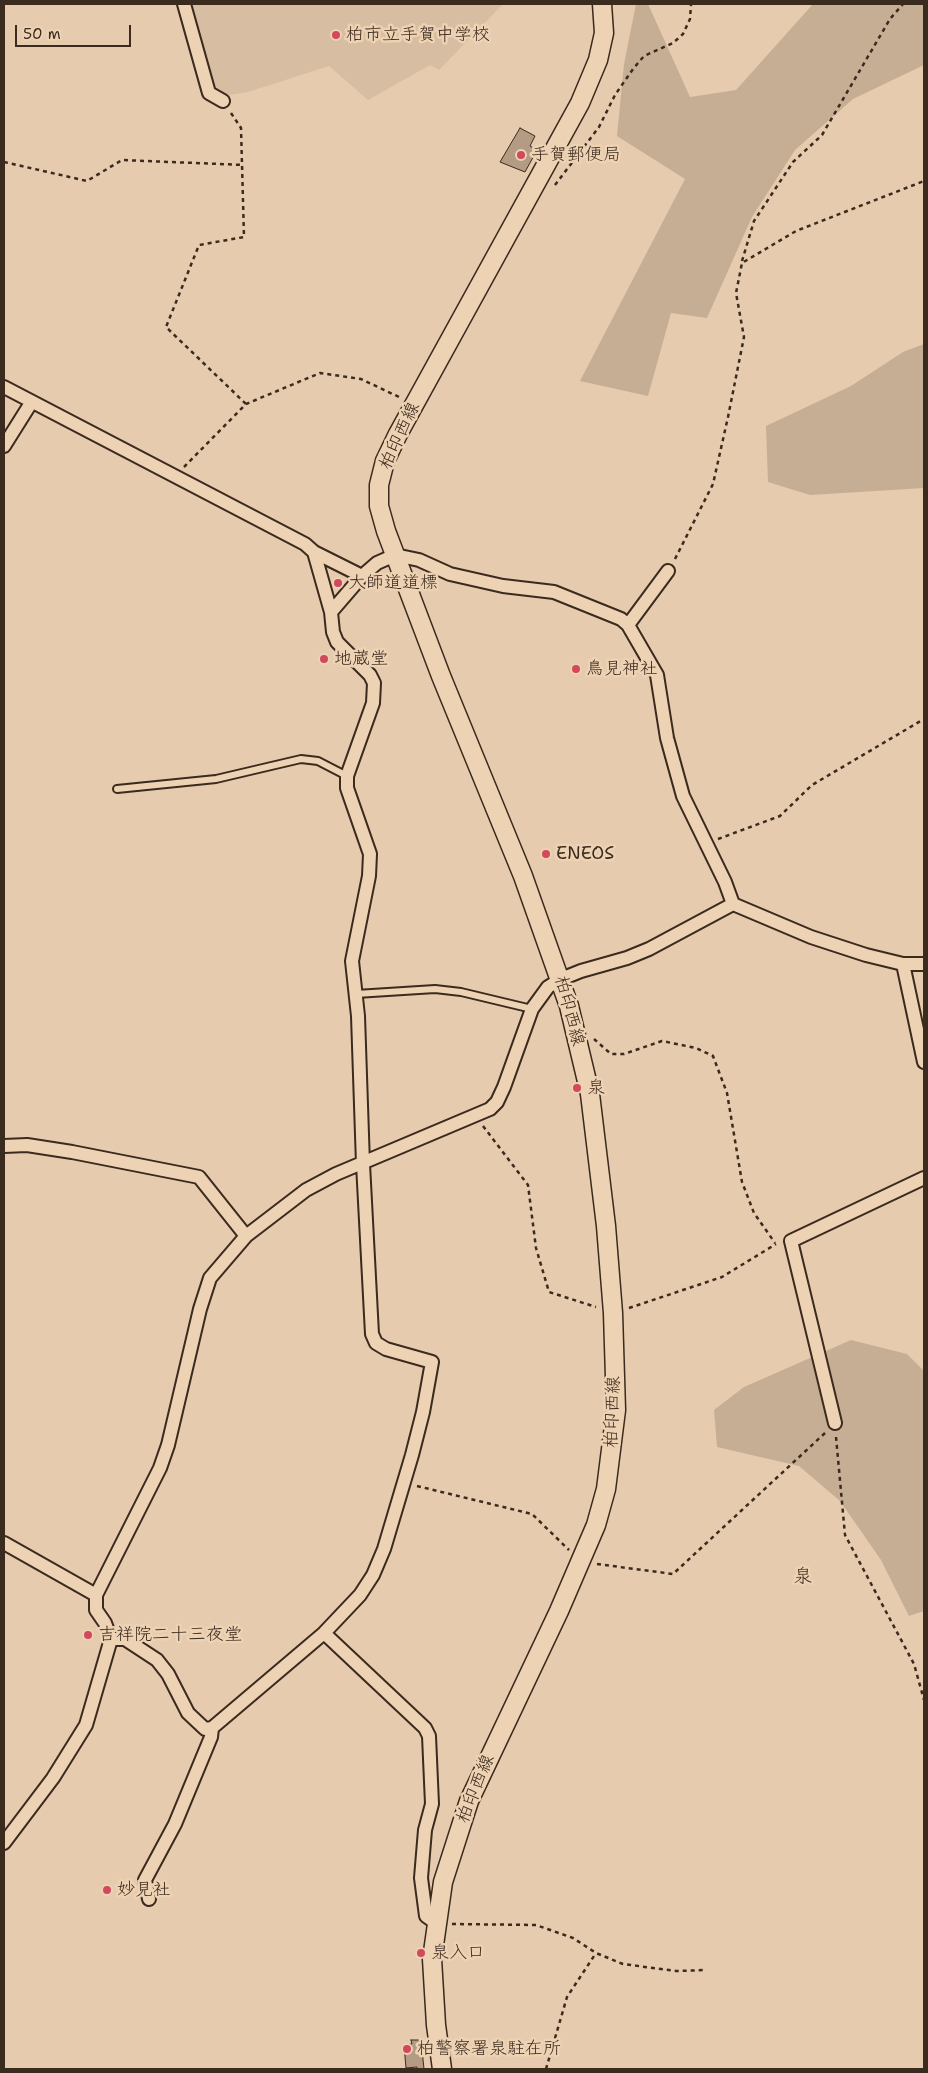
<!DOCTYPE html>
<meta charset="utf-8">
<style>
body{margin:0}
#map{position:relative;width:928px;height:2073px;overflow:hidden;background:#e6cbae;font-family:"Shantell Sans",sans-serif}
canvas{display:block}
.frame{position:absolute;inset:0;border:5px solid #3b2a1e;pointer-events:none}
.scale{position:absolute;left:15px;top:25px;width:116px;height:22px;box-sizing:border-box;border:2px solid #3b2a1e;border-top:0;padding-left:6px;font-size:15px;line-height:18px;white-space:nowrap;color:#3b2a1e;-webkit-text-stroke:4px #edd2b4;paint-order:stroke}
</style>
<div id="map">
<canvas width="928" height="2073"></canvas>
<div class="frame"></div>
<div class="scale">50 m</div>
</div>
<script>
const ctx = document.querySelector('canvas').getContext('2d');
ctx.lineJoin = 'round';
function fillPath(path, color) { ctx.fillStyle = color; ctx.fill(path, 'evenodd'); }
const poly = rows => new Path2D(rows.map(r => 'M' + r).join(''));
function stroke(path, color, width, dash) { ctx.strokeStyle = color; ctx.lineWidth = width; ctx.lineCap = dash ? 'butt' : 'round'; ctx.setLineDash(dash || []); ctx.stroke(path); }
function write(font, color, halo, rows, align = 'center') {
  ctx.font = font + ' "Shantell Sans","Klee One",sans-serif'; ctx.lineWidth = 5; ctx.setLineDash([]); ctx.textBaseline = 'middle'; ctx.strokeStyle = halo; ctx.fillStyle = color; for (const [text, x, y, turn = 0] of rows) {
    ctx.save(); ctx.translate(x, y); ctx.rotate((+turn || 0) * Math.PI / 180); ctx.textAlign = isNaN(turn) ? turn : align; if (halo) ctx.strokeText(text, 0, 0); ctx.fillText(text, 0, 0); ctx.restore();
  }
}
fillPath(poly([
 [190,4,503,4,439,70,430,65,368,100,329,66,248,92,222,96,214,89]
]), '#d7bda1');
fillPath(poly([
 [636,4,648,4,690,97,736,90,813,4,924,4,924,65,853,99,795,150,752,217,707,318,671,313,648,396,580,381,685,179,617,136,624,64],
 [924,344,924,488,810,495,768,482,766,426,851,386,903,352],
 [851,1340,907,1354,924,1371,924,1611,909,1616,881,1560,840,1501,799,1466,717,1447,714,1410,744,1387]
]), '#c6ae94');
const building = poly([
 [520,128,535,136,530,146,537,150,525,172,500,162,520,128],
 [411,2040,421,2040,424,2069,417,2069,417,2067,406,2068,404,2045,412,2044,411,2040]
]);
fillPath(building, '#b49b83');
stroke(building, '#3b2a1e', 1);
const lane = poly([
 [117,789,216,779,301,759,318,761,347,776],
 [356,994,435,989,461,992,532,1009]
]);
const street = poly([
 [184,4,209,93,223,101],
 [4,387,305,544,314,552,362,576],
 [4,446,31,403],
 [331,612,362,576,377,563,395,555,419,560,450,574,503,586,554,592,621,619,628,625,657,675,667,738,683,796,725,882,733,904],
 [628,625,668,571],
 [903,964,924,1062],
 [4,1146,27,1145,72,1152,199,1177,246,1236],
 [835,1423,791,1241,924,1178],
 [4,1543,96,1595],
 [324,1633,425,1728,429,1736,432,1804,425,1830,421,1878,426,1916,436,1923],
 [111,1639,125,1639,157,1660,168,1674,188,1713,205,1729,212,1728],
 [4,1843,53,1778,86,1725,111,1639,105,1623,96,1610,96,1595,160,1468,168,1445,200,1309,210,1278,246,1236,306,1190,336,1174,490,1109,497,1102,504,1087,532,1009,548,987,561,979,581,971,627,958,649,949,733,904,811,937,866,955,903,964,924,964],
 [149,1899,145,1880,175,1824,211,1737,212,1728,324,1633,360,1595,373,1575,384,1549,412,1455,423,1412,432,1362,386,1349,376,1343,372,1334,363,1164,358,1016,352,961,369,876,370,854,347,788,347,776,373,703,374,683,370,675,337,642,333,632,331,612,314,552]
]);
const secondary = poly([
 [442,2069,436,2025,432,1959,443,1882,469,1801,559,1611,596,1525,606,1489,616,1410,613,1313,606,1226,590,1094,569,1006,523,876,441,676,386,531,379,506,379,485,385,461,398,434,580,103,598,60,604,33,602,4]
]);
stroke(lane, '#3b2a1e', 10);
stroke(street, '#3b2a1e', 16);
stroke(secondary, '#3b2a1e', 21);
stroke(poly([
 [231,113,241,128,244,237,199,245,166,327,246,404],
 [4,162,87,181,122,160,244,165],
 [555,185,599,127,615,95,633,69,644,56,673,43,683,34,690,19,691,4],
 [742,261,754,221,793,162,822,135,890,19,903,4],
 [184,467,246,404,320,373,361,379,399,397],
 [675,559,713,484,728,417,744,337,736,293,742,263,796,231,924,181],
 [718,839,780,816,812,785,924,719],
 [594,1039,611,1054,624,1054,662,1041,696,1048,713,1056,727,1093,742,1182,754,1213,775,1243],
 [483,1126,528,1185,536,1248,549,1292,596,1307],
 [629,1308,722,1277,776,1244],
 [836,1437,845,1535,914,1664,924,1700],
 [417,1486,532,1514,569,1550],
 [597,1564,673,1574,825,1433],
 [452,1924,536,1925,573,1938,596,1953,623,1964,676,1971,706,1970],
 [546,2069,567,1997,596,1953]
]), '#3b2a1e', 2.5, [4, 4]);
stroke(lane, '#edd2b4', 6);
stroke(street, '#edd2b4', 12);
stroke(secondary, '#edd2b4', 18);
for (const [x, y, r, color] of [
 [336,35,5,"#d1495b"],
 [521,155,5,"#d1495b"],
 [338,583,5,"#d1495b"],
 [324,659,5,"#d1495b"],
 [576,669,5,"#d1495b"],
 [546,854,5,"#d1495b"],
 [577,1088,5,"#d1495b"],
 [88,1635,5,"#d1495b"],
 [107,1890,5,"#d1495b"],
 [421,1953,5,"#d1495b"],
 [407,2049,5,"#d1495b"]
]) { const dot = new Path2D(); dot.arc(x, y, r, 0, 2 * Math.PI); ctx.fillStyle = color; ctx.fill(dot); stroke(dot, '#edd2b4', 2); }
write('18px', '#3b2a1e', '#edd2b4', [
 ["柏市立手賀中学校",346,35],
 ["手賀郵便局",531,155],
 ["大師道道標",348,583],
 ["地蔵堂",334,659],
 ["鳥見神社",586,669],
 ["ENEOS",556,854],
 ["泉",587,1088],
 ["吉祥院二十三夜堂",98,1635],
 ["妙見社",117,1890],
 ["泉入口",431,1953],
 ["柏警察署泉駐在所",417,2049]
], 'left');
write('18px', '#3b2a1e', '#edd2b4', [
 ["柏印西線",400,436,-65],
 ["柏印西線",569,1011,75],
 ["柏印西線",613,1412,-88],
 ["柏印西線",476,1789,-68]
]);
write('19px', '#3b2a1e', '#edd2b4', [
 ["泉",803,1577]
]);
</script>
